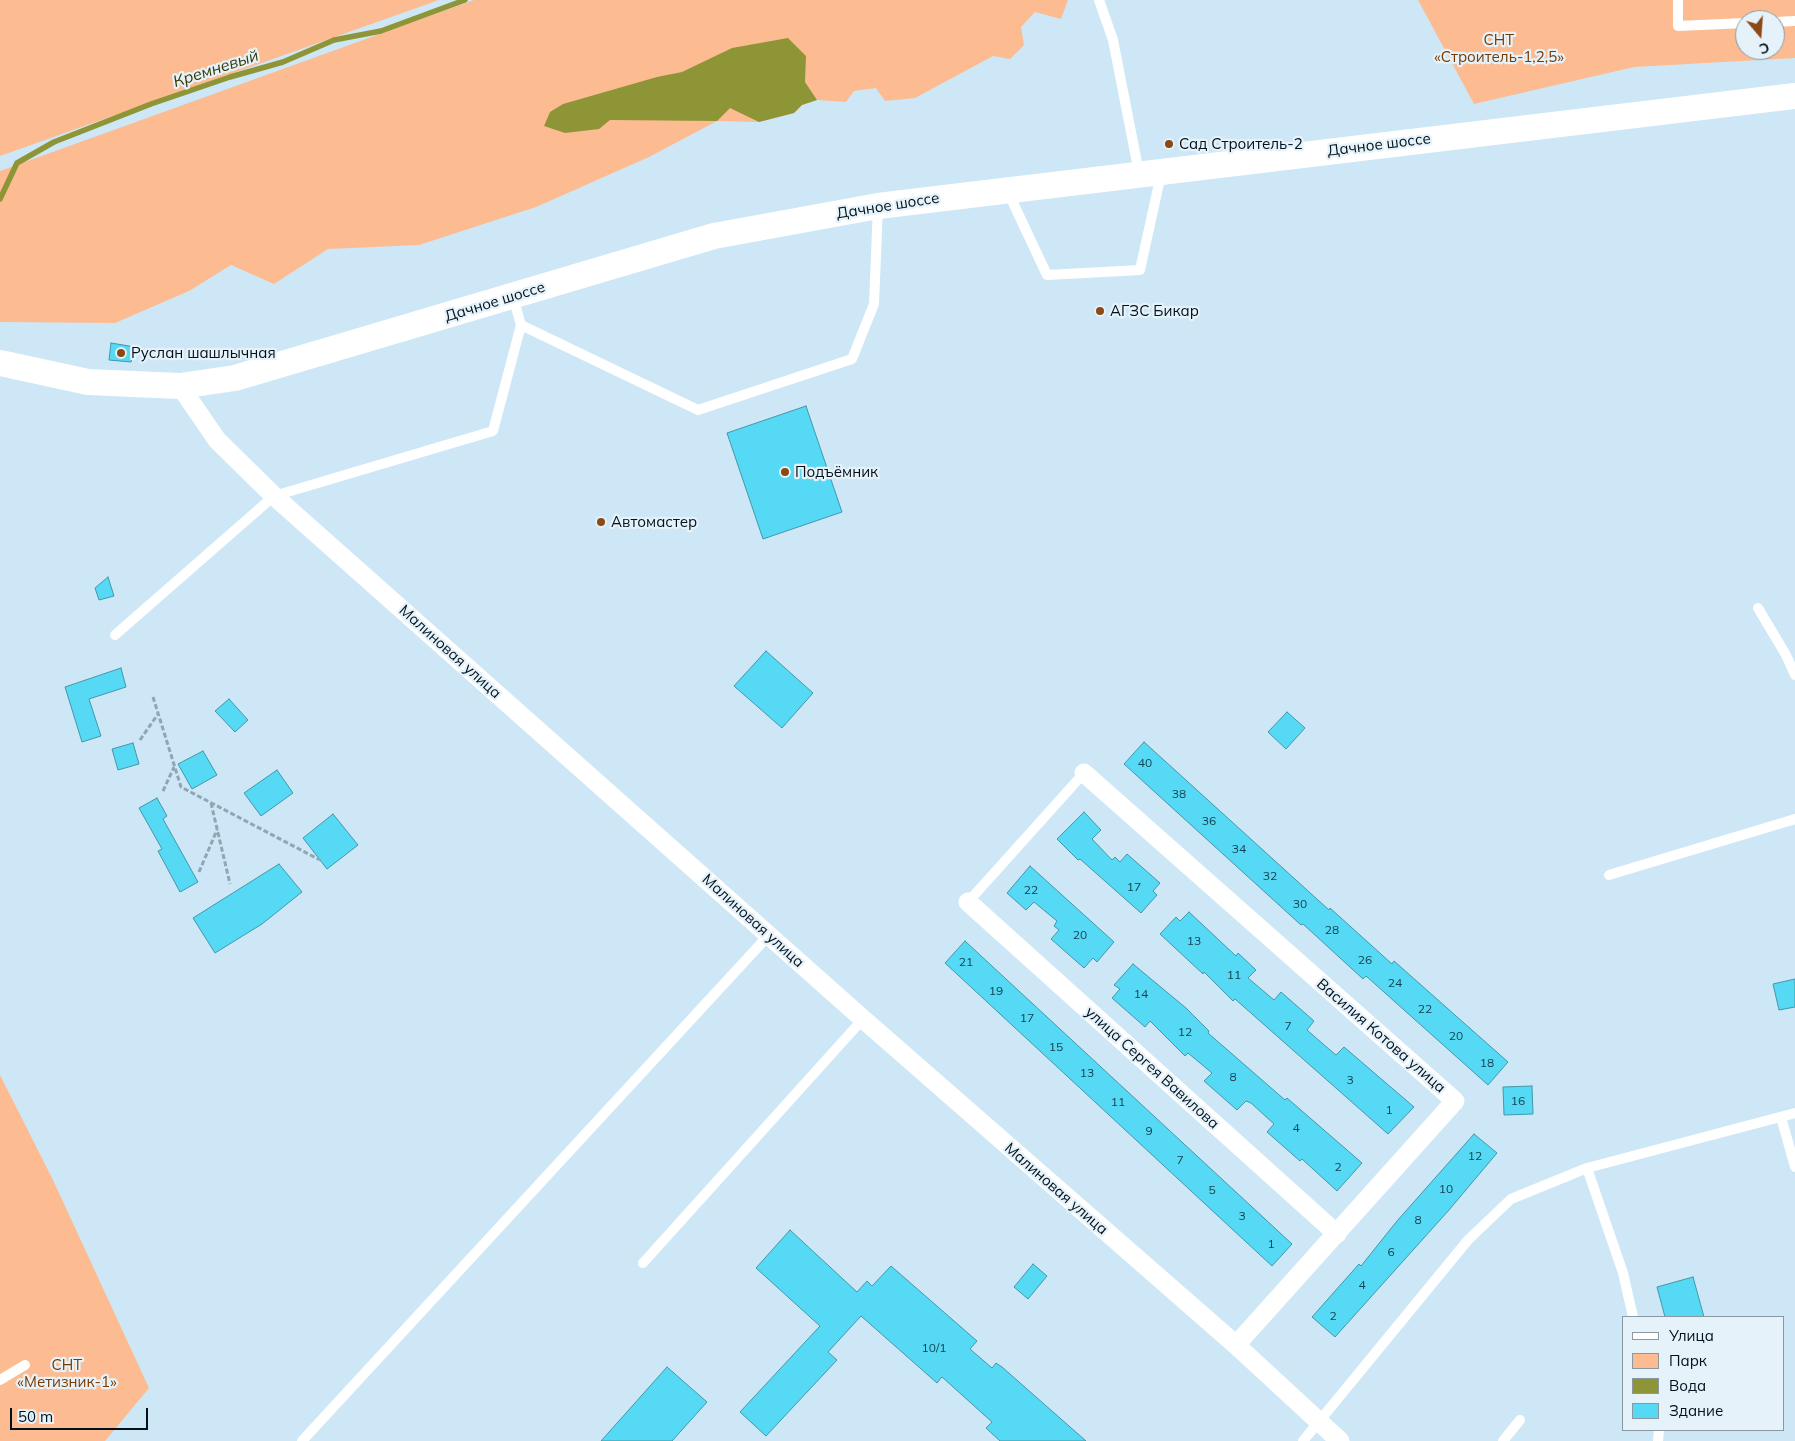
<!DOCTYPE html>
<meta charset="utf-8">
<style>
body{margin:0}
#map{position:relative;width:1795px;height:1441px;overflow:hidden;background:#cde7f6;font-family:Mulish,sans-serif}
canvas{display:block}
.legend{position:absolute;left:1622px;top:1316px;width:162px;height:115px;box-sizing:border-box;background:#e5f2f9;border:1px solid #8998a1;margin:0;padding:6px 9px;list-style:none;font-size:15px;color:#00101c}
.legend li{display:flex;align-items:center;gap:10px;height:25px}
.legend b{width:25px;border:1px solid #8998a1}
.north{position:absolute;left:1735px;top:10px;width:50px;height:50px;box-sizing:border-box;background:#e5f2f9;border:1px solid #8998a1;border-radius:50%;rotate:162deg;font-size:14px;font-weight:700;line-height:20px;text-align:center;color:#00101c}
.north::after{content:'';display:block;margin:auto;width:18px;height:22px;background:#8a4915;clip-path:polygon(50% 0,100% 100%,50% 72%,0 100%)}
.scale{position:absolute;left:10px;top:1408px;width:138px;height:22px;box-sizing:border-box;border:2px solid #00101c;border-top:0;padding-left:6px;font-size:15px;line-height:18px;white-space:nowrap;color:#00101c;-webkit-text-stroke:4px #e5f2f9;paint-order:stroke}
</style>
<div id="map">
<canvas width="1795" height="1441"></canvas>
<ul class="legend">
<li><b style="height:6px;background:#fff"></b>Улица</li>
<li><b style="height:14px;background:#fdbb91"></b>Парк</li>
<li><b style="height:14px;background:#8d9536"></b>Вода</li>
<li><b style="height:14px;background:#55d9f4"></b>Здание</li>
</ul>
<div class="north">С</div>
<div class="scale">50 m</div>
</div>
<script>
const ctx = document.querySelector('canvas').getContext('2d');
ctx.lineJoin = 'round';
function fillPath(path, color) { ctx.fillStyle = color; ctx.fill(path, 'evenodd'); }
const poly = rows => new Path2D(rows.map(r => 'M' + r).join(''));
function stroke(path, color, width, dash) { ctx.strokeStyle = color; ctx.lineWidth = width; ctx.lineCap = dash ? 'butt' : 'round'; ctx.setLineDash(dash || []); ctx.stroke(path); }
function write(font, color, halo, rows, align = 'center') {
  ctx.font = font + ' Mulish,sans-serif'; ctx.lineWidth = 4.5; ctx.setLineDash([]); ctx.textBaseline = 'middle'; ctx.strokeStyle = halo; ctx.fillStyle = color; for (const [text, x, y, turn = 0] of rows) {
    ctx.save(); ctx.translate(x, y); ctx.rotate((+turn || 0) * Math.PI / 180); ctx.textAlign = isNaN(turn) ? turn : align; if (halo) ctx.strokeText(text, 0, 0); ctx.fillText(text, 0, 0); ctx.restore();
  }
}
fillPath(poly([
 [0,0,439,0,0,156],
 [474,0,1068,0,1061,19,1035,12,1021,27,1024,45,1010,59,993,56,915,98,885,101,876,88,854,91,846,102,817,100,802,105,794,113,759,122,717,121,649,157,536,207,419,245,328,249,274,284,231,265,189,291,115,323,0,322,0,171],
 [1418,0,1795,0,1795,58,1634,67,1474,104],
 [1745,20,1775,20,1775,50,1745,50],
 [0,1075,53,1180,149,1388,105,1441,0,1441]
]), '#fdbb91');
fillPath(poly([
 [788,38,806,56,805,82,817,100,802,105,794,113,759,122,730,108,717,121,610,120,599,129,565,133,544,126,550,112,563,104,657,77,682,72,732,48]
]), '#8d9536');
stroke(poly([
 [0,199,17,163,54,142,151,104,230,77,283,62,334,40,381,31,465,0]
]), '#8d9536', 5.5);
const building = poly([
 [111,343,135,347,131,362,109,360,111,343],
 [806,406,842,512,763,539,727,433,806,406],
 [108,577,114,596,99,600,95,588,108,577],
 [766,651,813,693,782,728,734,686,766,651],
 [121,668,126,687,89,699,101,736,82,742,65,687,121,668],
 [229,699,248,720,235,732,215,711,229,699],
 [1287,712,1305,728,1286,749,1268,732,1287,712],
 [1144,742,1329,910,1330,908,1392,964,1394,961,1508,1062,1488,1085,1366,976,1363,979,1303,924,1301,925,1124,764,1144,742],
 [133,743,139,764,118,770,112,749,133,743],
 [203,751,217,775,192,789,178,764,203,751],
 [277,770,293,793,261,816,244,793,277,770],
 [157,798,167,816,163,819,198,882,180,892,158,851,162,849,139,808,157,798],
 [1084,812,1101,830,1092,839,1112,860,1115,857,1120,862,1127,854,1160,883,1153,891,1157,895,1141,913,1080,859,1078,860,1057,839,1084,812],
 [333,814,358,845,327,869,303,838,333,814],
 [279,864,302,892,262,924,215,953,193,918,279,864],
 [1030,866,1114,942,1097,962,1093,958,1084,968,1051,939,1059,930,1054,926,1057,921,1034,902,1026,910,1007,893,1030,866],
 [1189,912,1236,956,1238,953,1256,970,1248,978,1274,1000,1281,992,1314,1021,1307,1030,1330,1050,1336,1055,1344,1047,1414,1107,1388,1134,1235,999,1233,1001,1204,972,1203,974,1160,934,1176,917,1180,921,1189,912],
 [965,941,1292,1244,1272,1266,945,963,965,941],
 [1133,964,1186,1008,1209,1031,1208,1033,1285,1100,1287,1098,1362,1163,1337,1191,1302,1159,1300,1161,1267,1132,1274,1124,1251,1103,1246,1101,1237,1110,1204,1081,1212,1073,1188,1053,1185,1056,1150,1021,1145,1027,1112,998,1120,989,1114,985,1133,964],
 [1795,979,1795,1007,1779,1010,1773,984,1795,979],
 [1532,1086,1533,1114,1504,1115,1503,1087,1532,1086],
 [1474,1134,1497,1153,1449,1210,1335,1337,1312,1317,1359,1264,1361,1266,1397,1221,1474,1134],
 [790,1230,857,1292,867,1281,872,1286,891,1266,977,1341,970,1349,992,1368,996,1363,1002,1367,1086,1441,1000,1441,986,1428,992,1422,942,1377,937,1383,861,1316,828,1352,837,1360,766,1436,740,1412,820,1326,756,1268,790,1230],
 [1033,1264,1047,1276,1028,1299,1014,1287,1033,1264],
 [1693,1277,1704,1317,1665,1317,1657,1287,1693,1277],
 [667,1367,707,1402,672,1441,601,1441,667,1367]
]);
fillPath(building, '#55d9f4');
stroke(building, '#4397a9', 1);
stroke(poly([
 [153,697,181,787,320,860],
 [140,740,158,714],
 [163,791,174,767],
 [211,803,230,884],
 [199,872,217,830]
]), '#8fa6b4', 3, [5, 2.5]);
stroke(poly([
 [1099,0,1113,40,1139,173],
 [1678,0,1678,26,1745,23],
 [1775,22,1795,21],
 [1008,192,1047,275,1140,270,1161,174],
 [521,325,698,410,852,359,874,304,878,206],
 [1758,608,1786,655,1795,675],
 [115,635,274,496,493,431,521,325,513,297],
 [1609,875,1795,819],
 [968,902,1084,773],
 [1781,1117,1795,1167],
 [1587,1168,1623,1273,1633,1317],
 [643,1263,863,1019],
 [0,1380,25,1365],
 [302,1441,769,935],
 [1303,1441,1468,1240,1511,1199,1587,1168,1795,1113],
 [1503,1441,1520,1420],
 [1658,1441,1659,1430]
]), '#fff', 10);
stroke(poly([
 [180,386,217,440,274,496,863,1019,1236,1345,1340,1441],
 [1084,773,1455,1101,1236,1345],
 [968,902,1337,1234]
]), '#fff', 19);
stroke(poly([
 [0,363,88,382,180,386,235,378,714,236,878,206,1795,96]
]), '#fff', 26);
for (const [x, y, r, color] of [
 [1169,144,5,"#8a4915"],
 [1100,311,5,"#8a4915"],
 [121,353,5,"#8a4915"],
 [785,472,5,"#8a4915"],
 [601,522,5,"#8a4915"]
]) { const dot = new Path2D(); dot.arc(x, y, r, 0, 2 * Math.PI); ctx.fillStyle = color; ctx.fill(dot); stroke(dot, '#e5f2f9', 2); }
write('12px', '#154252', null, [
 ["40",1145,763],
 ["38",1179,794],
 ["36",1209,821],
 ["34",1239,849],
 ["32",1270,876],
 ["17",1134,887],
 ["22",1031,890],
 ["30",1300,904],
 ["28",1332,930],
 ["20",1080,935],
 ["13",1194,941],
 ["26",1365,960],
 ["21",966,962],
 ["11",1234,975],
 ["24",1395,983],
 ["19",996,991],
 ["14",1141,994],
 ["22",1425,1009],
 ["17",1027,1018],
 ["7",1288,1026],
 ["12",1185,1032],
 ["20",1456,1036],
 ["15",1056,1047],
 ["18",1487,1063],
 ["13",1087,1073],
 ["8",1233,1077],
 ["3",1350,1080],
 ["16",1518,1101],
 ["11",1118,1102],
 ["1",1389,1110],
 ["4",1296,1128],
 ["9",1149,1131],
 ["12",1475,1156],
 ["7",1180,1160],
 ["2",1338,1167],
 ["10",1446,1189],
 ["5",1212,1190],
 ["3",1242,1216],
 ["8",1418,1220],
 ["1",1271,1244],
 ["6",1391,1252],
 ["4",1362,1285],
 ["2",1333,1316],
 ["10/1",934,1348]
]);
write('15px', '#793a00', '#e5f2f9', [
 ["СНТ",1499,40],
 ["«Строитель-1,2,5»",1499,57],
 ["СНТ",67,1365],
 ["«Метизник-1»",67,1382]
]);
write('15px', '#00101c', '#e5f2f9', [
 ["Сад Строитель-2",1179,144],
 ["АГЗС Бикар",1110,311],
 ["Руслан шашлычная",131,353],
 ["Подъёмник",795,472],
 ["Автомастер",611,522]
], 'left');
write('15px', '#00101c', '#e5f2f9', [
 ["Дачное шоссе",1379,145,-7],
 ["Дачное шоссе",888,206,-9],
 ["Дачное шоссе",495,302,-17],
 ["Малиновая улица",450,652,42],
 ["Малиновая улица",753,921,42],
 ["Василия Котова улица",1381,1036,41],
 ["улица Сергея Вавилова",1152,1068,42],
 ["Малиновая улица",1056,1189,41]
]);
write('italic 16px', '#343802', '#e5f2f9', [
 ["Кремневый",216,69,-18]
]);
</script>
